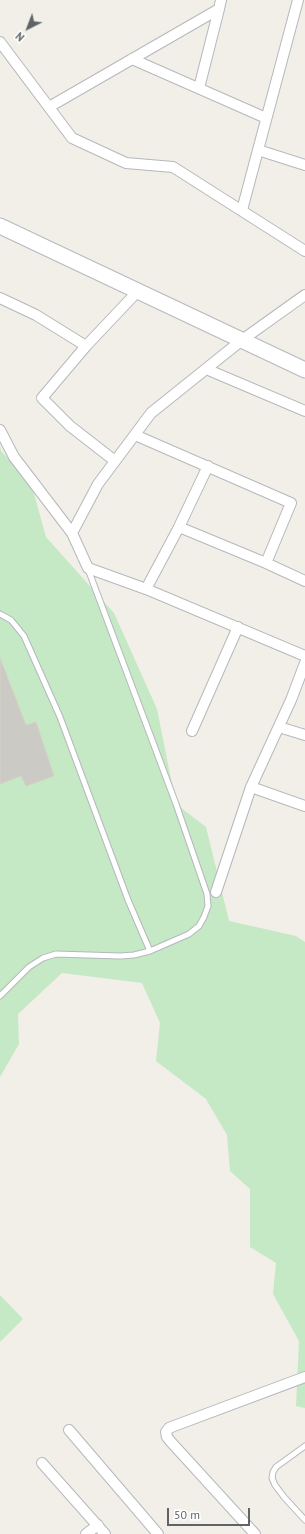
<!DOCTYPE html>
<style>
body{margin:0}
#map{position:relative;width:305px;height:1534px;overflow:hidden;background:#f1efe8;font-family:"PT Sans",sans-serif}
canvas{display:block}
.north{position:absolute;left:8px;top:8px;width:40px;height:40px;-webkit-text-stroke:3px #fff;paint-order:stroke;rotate:222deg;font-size:11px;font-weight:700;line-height:16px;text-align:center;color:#5f6368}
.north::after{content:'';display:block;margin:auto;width:14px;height:18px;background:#5f6368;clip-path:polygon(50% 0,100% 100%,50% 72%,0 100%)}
.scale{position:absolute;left:167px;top:1508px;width:83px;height:18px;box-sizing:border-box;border:2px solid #5f6368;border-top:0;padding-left:5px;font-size:12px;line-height:14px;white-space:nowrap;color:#5f6368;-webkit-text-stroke:3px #fff;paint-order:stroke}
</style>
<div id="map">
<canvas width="305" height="1534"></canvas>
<div class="north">N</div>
<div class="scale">50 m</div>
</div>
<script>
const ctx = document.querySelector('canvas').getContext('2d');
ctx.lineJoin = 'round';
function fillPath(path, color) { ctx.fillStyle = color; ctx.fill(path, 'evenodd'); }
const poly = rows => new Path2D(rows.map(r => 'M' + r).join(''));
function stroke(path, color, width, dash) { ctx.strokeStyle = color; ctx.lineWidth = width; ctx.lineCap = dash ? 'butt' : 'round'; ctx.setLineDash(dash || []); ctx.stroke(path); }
fillPath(poly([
 [0,445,1,451,31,483,46,537,114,613,157,709,176,804,206,827,229,921,296,936,305,942,305,1408,296,1406,299,1341,273,1294,276,1263,250,1247,250,1189,230,1171,227,1135,206,1099,156,1061,160,1023,142,983,62,973,18,1014,19,1044,0,1077],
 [0,1295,23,1319,0,1342]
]), '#c5e8c5');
const building = poly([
 [0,658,26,725,36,722,54,776,26,786,21,776,0,784,0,658]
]);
fillPath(building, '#cccac5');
stroke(building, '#d6d1c6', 1);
const lane = poly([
 [0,614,11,620,24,636,60,717,128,900,150,951,189,934,199,926,204,917,208,906,207,894,176,804,88,569],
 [0,996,29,967,43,958,56,954,120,956,134,955,150,951],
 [305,1446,276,1467,273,1472,272,1478,275,1485,284,1497,305,1520]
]);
const street = poly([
 [0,42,72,138,126,163,173,167,305,251],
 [132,59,266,118],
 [199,88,219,9],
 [49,107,219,9,221,0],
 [258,150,305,165],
 [242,210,298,0],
 [0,298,36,315,86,346],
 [206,369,305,411],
 [0,430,14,457,72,533],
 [135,435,291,503,266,563,305,581],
 [115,461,70,426,42,398,86,346,138,291],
 [208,466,179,527,146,589,305,656],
 [179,527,266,563],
 [146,589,88,568,72,533,98,484,151,413,242,340,305,295],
 [279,727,305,735],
 [192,731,238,627],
 [251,787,305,806],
 [216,892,251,787,291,700,305,663],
 [69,1430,158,1534],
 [42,1463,105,1534],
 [86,1534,98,1525],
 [255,1534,171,1442,167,1437,166,1432,169,1428,174,1426,305,1377]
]);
const secondary = poly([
 [0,226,305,370]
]);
stroke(lane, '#b5b8bc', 7);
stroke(street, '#b5b8bc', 12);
stroke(secondary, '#b6babf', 17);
stroke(lane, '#fff', 5);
stroke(street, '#fff', 10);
stroke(secondary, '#fff', 15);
</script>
